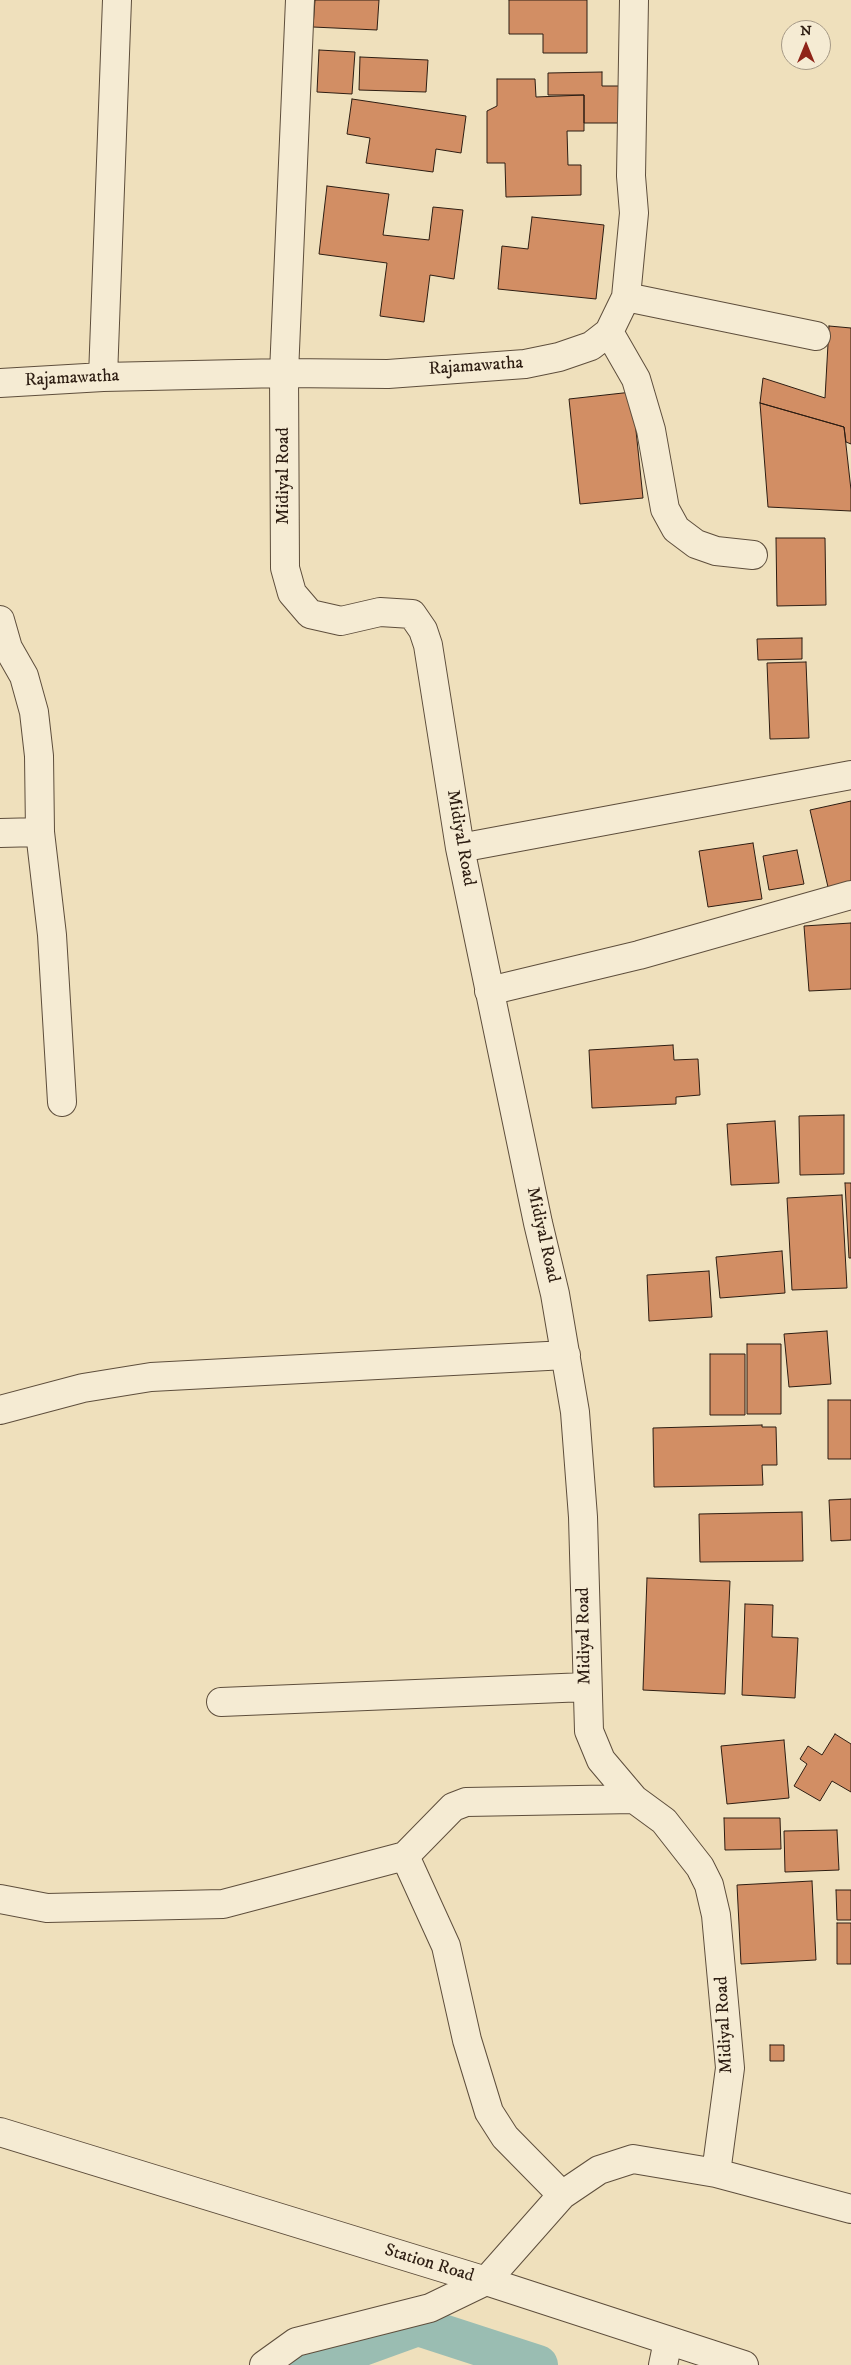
<!DOCTYPE html>
<style>
body{margin:0}
#map{position:relative;width:851px;height:2365px;overflow:hidden;background:#efe0bc;font-family:"IM FELL DW Pica",serif}
canvas{display:block}
.north{position:absolute;left:781px;top:20px;width:50px;height:50px;box-sizing:border-box;background:#f5ebd3;border:1px solid #a59986;border-radius:50%;rotate:0deg;font-size:14px;font-weight:700;line-height:20px;text-align:center;color:#2d1d12}
.north::after{content:'';display:block;margin:auto;width:18px;height:22px;background:#8f2418;clip-path:polygon(50% 0,100% 100%,50% 72%,0 100%)}
</style>
<div id="map">
<canvas width="851" height="2365"></canvas>
<div class="north">N</div>
</div>
<script>
const ctx = document.querySelector('canvas').getContext('2d');
ctx.lineJoin = 'round';
const poly = rows => new Path2D(rows.map(r => 'M' + r).join(''));
function stroke(path, color, width, dash) { ctx.strokeStyle = color; ctx.lineWidth = width; ctx.lineCap = dash ? 'butt' : 'round'; ctx.setLineDash(dash || []); ctx.stroke(path); }
function fillPath(path, color) { ctx.fillStyle = color; ctx.fill(path, 'evenodd'); }
function write(font, color, halo, rows, align = 'center') {
  ctx.font = font + ' "IM FELL DW Pica",serif'; ctx.lineWidth = 4; ctx.setLineDash([]); ctx.textBaseline = 'middle'; ctx.strokeStyle = halo; ctx.fillStyle = color; for (const [text, x, y, turn = 0] of rows) {
    ctx.save(); ctx.translate(x, y); ctx.rotate((+turn || 0) * Math.PI / 180); ctx.textAlign = isNaN(turn) ? turn : align; if (halo) ctx.strokeText(text, 0, 0); ctx.fillText(text, 0, 0); ctx.restore();
  }
}
stroke(poly([
 [310,2365,418,2326,538,2365]
]), '#9abdb2', 40);
const building = poly([
 [315,0,379,0,377,30,313,27,315,0],
 [509,0,587,0,587,53,543,53,543,34,509,34,509,0],
 [319,50,355,52,352,94,317,92,319,50],
 [360,57,428,60,426,92,359,90,360,57],
 [602,72,602,86,622,86,622,123,584,123,584,95,548,95,548,73,602,72],
 [497,79,535,79,536,97,584,95,584,131,567,131,568,165,581,165,581,195,506,197,505,163,487,163,487,111,497,106,497,79],
 [352,99,466,116,461,153,436,149,433,172,366,163,370,138,347,134,352,99],
 [327,186,389,194,383,235,429,240,433,207,463,210,454,279,430,275,424,322,380,316,387,263,319,254,327,186],
 [532,217,604,225,596,299,498,289,502,246,528,249,532,217],
 [829,326,851,328,851,444,846,442,844,427,760,403,763,378,825,398,829,326],
 [632,392,643,498,580,504,569,399,632,392],
 [760,403,844,427,851,490,851,511,768,507,760,403],
 [776,538,825,538,826,605,777,606,776,538],
 [802,638,802,659,758,660,757,639,802,638],
 [806,662,809,738,770,739,767,663,806,662],
 [851,801,851,882,828,887,810,810,851,801],
 [753,843,762,899,708,907,699,851,753,843],
 [797,850,804,884,769,890,763,856,797,850],
 [851,923,851,989,809,991,804,926,851,923],
 [673,1045,674,1060,698,1059,700,1095,676,1097,676,1104,592,1108,589,1050,673,1045],
 [844,1115,844,1174,800,1175,799,1116,844,1115],
 [775,1121,779,1183,731,1185,727,1124,775,1121],
 [845,1183,851,1183,851,1258,849,1258,845,1183],
 [842,1195,847,1288,792,1290,787,1198,842,1195],
 [782,1251,785,1293,720,1298,716,1257,782,1251],
 [709,1271,712,1317,649,1321,647,1275,709,1271],
 [827,1331,831,1384,789,1387,784,1334,827,1331],
 [747,1344,781,1344,781,1414,747,1414,747,1344],
 [710,1354,745,1354,745,1415,710,1415,710,1354],
 [828,1400,851,1400,851,1459,828,1459,828,1400],
 [762,1425,762,1427,776,1427,777,1465,762,1465,763,1485,654,1487,653,1428,762,1425],
 [851,1499,851,1540,831,1541,829,1500,851,1499],
 [802,1512,803,1561,700,1562,699,1514,802,1512],
 [647,1578,730,1581,725,1694,643,1690,647,1578],
 [745,1604,773,1605,772,1637,798,1638,795,1698,742,1695,745,1604],
 [835,1734,851,1744,851,1792,832,1781,820,1801,794,1786,807,1764,800,1759,808,1746,822,1755,835,1734],
 [784,1740,789,1798,727,1804,721,1746,784,1740],
 [724,1818,780,1818,781,1849,725,1850,724,1818],
 [837,1830,839,1870,785,1872,784,1831,837,1830],
 [812,1881,816,1960,741,1964,737,1885,812,1881],
 [836,1890,851,1890,851,1920,837,1920,836,1890],
 [837,1923,851,1923,851,1964,837,1964,837,1923],
 [770,2045,784,2045,784,2061,770,2061,770,2045]
]);
fillPath(building, '#d28e64');
stroke(building, '#2d1d12', 1);
const minor = poly([
 [300,0,284,373,285,568,292,593,310,614,341,621,380,612,412,614,423,630,428,645,460,848,538,1223,555,1294,575,1412,583,1517,589,1731,601,1760,634,1799,664,1821,700,1867,709,1885,716,1915,730,2068,716,2173],
 [626,297,816,336],
 [609,332,636,379,651,430,665,509,676,529,696,544,716,551,753,555],
 [103,377,117,0],
 [0,383,103,377,284,373,388,374,525,364,559,357,591,346,609,332,626,297,634,213,631,176,634,0],
 [0,620,8,648,24,676,34,712,39,756,40,832,52,935,62,1102],
 [0,833,40,832],
 [460,848,851,775],
 [489,991,639,955,851,895],
 [0,1410,83,1388,151,1377,566,1355],
 [221,1702,586,1687],
 [405,1856,453,1807,466,1802,634,1799],
 [0,1899,47,1908,223,1904,405,1856,446,1946,467,2040,489,2112,505,2137,562,2195],
 [0,2132,486,2281,562,2195,599,2170,633,2159,716,2173,851,2209],
 [264,2365,296,2342,430,2308,486,2281,744,2365],
 [663,2365,668,2341]
]);
stroke(minor, '#5e4e3c', 30);
stroke(minor, '#f5ebd3', 28);
write('18px', '#2d1d12', '#f5ebd3', [
 ["Rajamawatha",476,367,-4],
 ["Rajamawatha",72,379,-3],
 ["Midiyal Road",284,476,-90],
 ["Midiyal Road",460,838,80],
 ["Midiyal Road",542,1235,77],
 ["Midiyal Road",585,1636,-91],
 ["Midiyal Road",725,2025,-93],
 ["Station Road",429,2264,17]
]);
</script>
